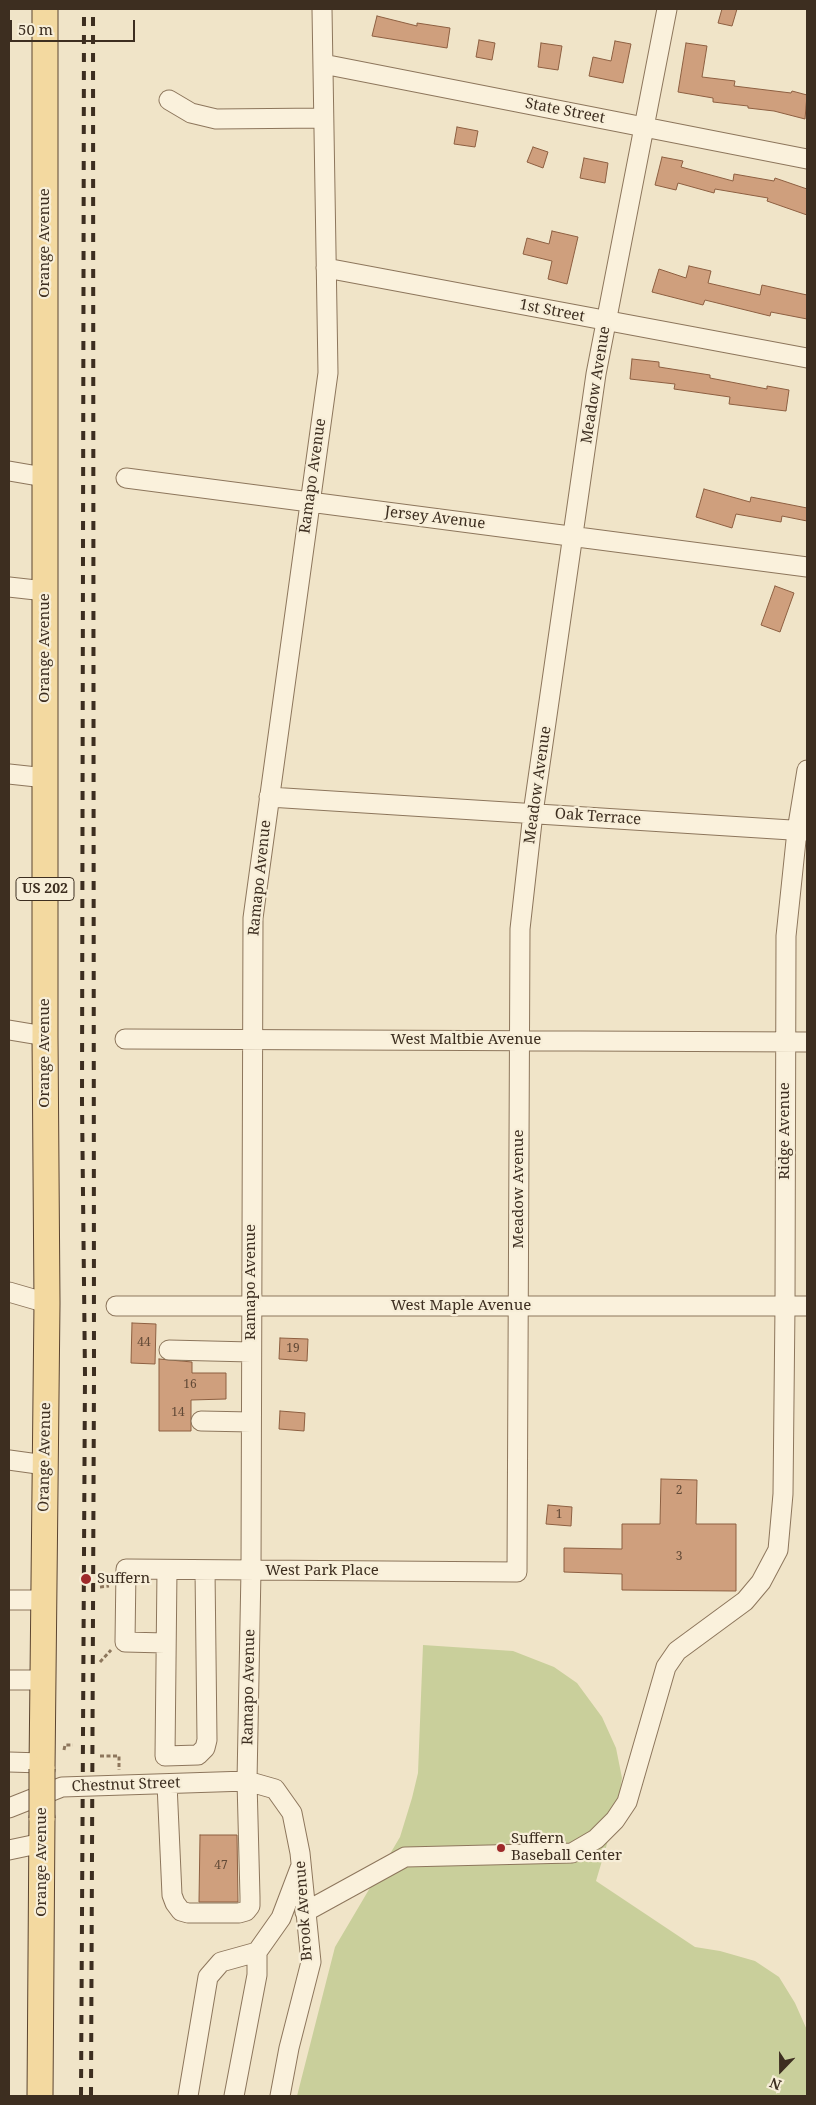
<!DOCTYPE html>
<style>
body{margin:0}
#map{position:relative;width:816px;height:2105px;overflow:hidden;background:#f0e4c8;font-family:"Noto Serif",serif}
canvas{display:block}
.frame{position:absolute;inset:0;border:10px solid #3d2e20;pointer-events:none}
.north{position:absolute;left:756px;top:2045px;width:50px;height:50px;-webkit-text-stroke:4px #f7eed8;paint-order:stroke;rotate:202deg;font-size:14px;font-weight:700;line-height:20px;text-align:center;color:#3d2e20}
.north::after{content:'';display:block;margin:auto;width:18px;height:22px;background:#3d2e20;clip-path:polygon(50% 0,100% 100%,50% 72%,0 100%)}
.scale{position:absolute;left:10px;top:20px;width:125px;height:22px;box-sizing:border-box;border:2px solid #3d2e20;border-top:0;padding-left:6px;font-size:15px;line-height:18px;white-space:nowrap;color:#3d2e20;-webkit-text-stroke:4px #f7eed8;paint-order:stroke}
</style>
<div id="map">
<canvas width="816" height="2105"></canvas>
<div class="frame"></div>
<div class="north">N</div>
<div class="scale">50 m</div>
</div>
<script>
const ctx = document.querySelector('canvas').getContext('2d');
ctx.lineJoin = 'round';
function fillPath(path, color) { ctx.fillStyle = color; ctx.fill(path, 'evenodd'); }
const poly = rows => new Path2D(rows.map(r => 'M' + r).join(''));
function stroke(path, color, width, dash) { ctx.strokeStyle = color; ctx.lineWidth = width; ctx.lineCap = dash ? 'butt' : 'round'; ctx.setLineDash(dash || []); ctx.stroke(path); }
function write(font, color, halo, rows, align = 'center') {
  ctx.font = font + ' "Noto Serif",serif'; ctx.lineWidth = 4.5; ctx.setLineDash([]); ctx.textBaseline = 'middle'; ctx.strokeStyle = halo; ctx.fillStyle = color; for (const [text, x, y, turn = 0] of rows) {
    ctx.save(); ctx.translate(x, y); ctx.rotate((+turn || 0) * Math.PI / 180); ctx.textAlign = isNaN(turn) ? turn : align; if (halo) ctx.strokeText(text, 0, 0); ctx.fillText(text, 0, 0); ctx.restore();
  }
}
fillPath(poly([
 [423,1645,513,1651,554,1667,577,1683,602,1717,616,1748,622,1778,617,1810,596,1881,695,1947,720,1951,755,1961,779,1977,795,2003,807,2030,807,2096,297,2096,335,1947,400,1837,412,1798,418,1773]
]), '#c9cf9b');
const building = poly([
 [722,9,737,9,732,26,718,23,722,9],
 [377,16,417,26,417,23,450,28,447,48,372,36,377,16],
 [479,40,495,43,492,60,476,57,479,40],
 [615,41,631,44,623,83,589,76,593,57,611,61,615,41],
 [541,43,562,46,558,70,538,67,541,43],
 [686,43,707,46,702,77,735,81,734,86,791,93,792,91,807,95,805,119,774,111,748,108,748,106,713,102,713,98,678,92,686,43],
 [457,127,478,131,475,147,454,144,457,127],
 [533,147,548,152,543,168,527,162,533,147],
 [662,157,683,161,681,167,733,181,734,174,774,181,775,178,807,189,807,215,767,201,768,198,715,189,714,193,678,183,676,190,655,185,662,157],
 [584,158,608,163,605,183,580,178,584,158],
 [552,231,578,237,567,284,548,279,552,261,523,254,527,238,549,244,552,231],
 [689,266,711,271,708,283,760,295,762,285,807,295,807,319,771,312,770,316,705,300,703,305,652,292,659,269,686,278,689,266],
 [632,359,659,362,659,367,710,375,710,378,767,389,767,386,789,390,786,411,729,404,730,397,674,389,675,384,630,379,632,359],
 [704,489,750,502,751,497,807,508,807,521,782,516,781,522,736,514,732,528,696,517,704,489],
 [775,586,794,593,780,632,761,625,775,586],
 [132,1323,156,1324,155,1364,131,1363,132,1323],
 [280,1338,308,1339,307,1361,279,1359,280,1338],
 [159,1359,192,1362,192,1373,226,1373,226,1399,191,1400,191,1431,159,1431,159,1359],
 [280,1411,305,1413,304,1431,279,1429,280,1411],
 [661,1479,697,1480,696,1524,736,1524,736,1591,622,1590,622,1574,564,1572,564,1548,622,1549,622,1524,660,1524,661,1479],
 [548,1505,572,1507,571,1526,546,1524,548,1505],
 [200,1835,237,1835,238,1902,199,1902,200,1835]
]);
fillPath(building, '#cf9f7d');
stroke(building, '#8d5f41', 1);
const minor = poly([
 [323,64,807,159],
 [169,100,191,113,216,119,323,118],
 [326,268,807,358],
 [9,471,44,477],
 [126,478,807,567],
 [9,587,45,591],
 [9,774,46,778],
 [269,797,807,831],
 [9,1030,45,1036],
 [125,1039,807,1042],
 [9,1292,47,1303],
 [116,1306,807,1306],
 [169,1350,251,1352],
 [201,1421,251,1422],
 [9,1460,45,1465],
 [167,1570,165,1756,198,1755,205,1748,207,1740,205,1570],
 [9,1600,43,1600],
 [165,1643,125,1642,126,1569,517,1572,520,929,533,813,596,374,667,9],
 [9,1680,43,1680],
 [9,1762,42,1763],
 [167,1784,172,1895,175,1903,181,1911,188,1913,239,1913,246,1911,250,1906,250,1897,247,1781,251,1570,253,918,328,373,322,9],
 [9,1808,62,1787,247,1781,275,1789,292,1813,300,1853,311,1962,289,2048,280,2096],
 [9,1850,42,1843],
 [305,1912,405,1857,572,1853,596,1839,615,1820,627,1802,666,1667,677,1651,745,1601,761,1582,778,1550,783,1494,785,1306,786,936,797,831,807,770],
 [188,2096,208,1977,221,1962,257,1952,281,1918,300,1868],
 [234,2096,257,1975,257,1952]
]);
const major = poly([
 [42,1769,47,1303,45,1036,45,9],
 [40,2096,42,1818]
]);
stroke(minor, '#8d765c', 21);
stroke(major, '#5b4430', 27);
stroke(poly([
 [100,1587,109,1586],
 [100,1662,111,1650],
 [64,1750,65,1745,73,1745],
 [100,1756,119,1756,119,1770]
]), '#8d765c', 3, [4, 2.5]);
stroke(minor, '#faf1dc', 19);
stroke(major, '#f3d9a0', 25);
stroke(poly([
 [81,2096,85,1375,82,1102,84,9],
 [91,2096,94,1375,93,9]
]), '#3d2e20', 4, [9, 9]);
const majorBridge = poly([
 [42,1818,42,1769]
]);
stroke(majorBridge, '#5b4430', 27, []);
stroke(majorBridge, '#f3d9a0', 25);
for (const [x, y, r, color] of [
 [86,1579,6,"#9e2a2b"],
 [501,1848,5,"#9e2a2b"]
]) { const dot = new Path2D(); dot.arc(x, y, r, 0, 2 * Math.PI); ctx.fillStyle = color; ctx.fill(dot); stroke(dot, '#f7eed8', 2); }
write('12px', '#624a37', null, [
 ["44",144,1343],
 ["19",293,1349],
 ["16",190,1385],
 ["14",178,1413],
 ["2",679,1491],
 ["1",559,1515],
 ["3",679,1557],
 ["47",221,1866]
]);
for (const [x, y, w] of [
 [45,889,58]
]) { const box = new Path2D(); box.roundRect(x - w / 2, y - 11.5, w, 23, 4); ctx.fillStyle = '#f7eed8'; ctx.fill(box); stroke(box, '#3d2e20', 1); }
write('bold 14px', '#3d2e20', null, [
 ["US 202",45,889]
]);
write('15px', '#3d2e20', '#f7eed8', [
 ["State Street",565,111,11],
 ["Orange Avenue",45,243,-90],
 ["1st Street",552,311,11],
 ["Meadow Avenue",596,385,-81],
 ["Ramapo Avenue",313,476,-82],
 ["Jersey Avenue",435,518,7],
 ["Orange Avenue",45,648,-90],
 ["Meadow Avenue",538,785,-82],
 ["Oak Terrace",598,817,4],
 ["Ramapo Avenue",260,878,-84],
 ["West Maltbie Avenue",466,1040],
 ["Orange Avenue",45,1053,-90],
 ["Ridge Avenue",785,1131,-90],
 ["Meadow Avenue",519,1189,-90],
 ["Ramapo Avenue",251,1282,-90],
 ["West Maple Avenue",461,1306],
 ["Orange Avenue",45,1457,-89],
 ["West Park Place",322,1571],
 ["Ramapo Avenue",249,1687,-89],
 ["Chestnut Street",126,1785,-2],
 ["Orange Avenue",42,1862,-90],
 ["Brook Avenue",304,1911,-94]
]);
write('15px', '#3d2e20', '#f7eed8', [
 ["Suffern",97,1579],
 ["Suffern",511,1839],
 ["Baseball Center",511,1856]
], 'left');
</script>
